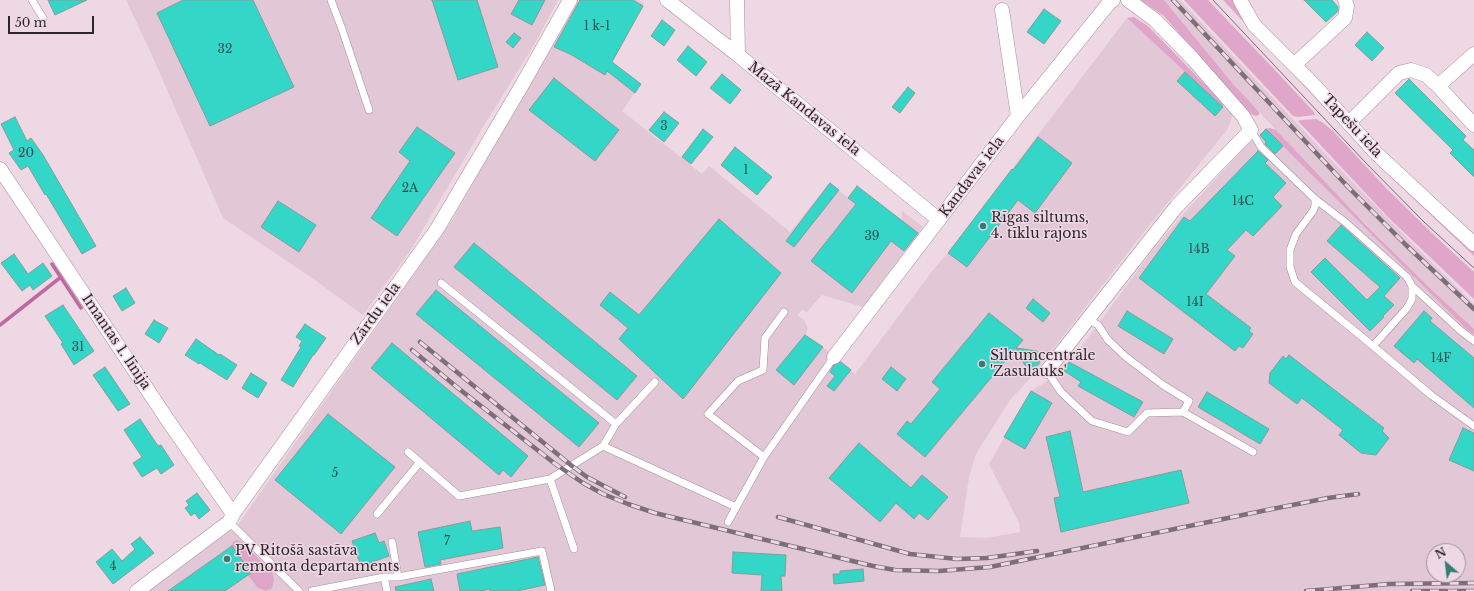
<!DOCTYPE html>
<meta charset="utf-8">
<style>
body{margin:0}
#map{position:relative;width:1474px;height:591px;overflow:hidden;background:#edd8e4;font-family:"Libre Baskerville",serif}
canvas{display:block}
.north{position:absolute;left:1426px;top:543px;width:40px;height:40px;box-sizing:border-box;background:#edd8e4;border:1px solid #a1919a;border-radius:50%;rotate:332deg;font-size:11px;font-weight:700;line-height:16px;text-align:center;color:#2e262b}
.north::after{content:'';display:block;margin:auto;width:14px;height:18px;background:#357c74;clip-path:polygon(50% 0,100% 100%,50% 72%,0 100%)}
.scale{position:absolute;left:8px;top:16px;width:86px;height:18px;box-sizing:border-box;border:2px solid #2e262b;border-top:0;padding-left:5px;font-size:12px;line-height:14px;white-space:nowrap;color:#2e262b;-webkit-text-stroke:3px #edd8e4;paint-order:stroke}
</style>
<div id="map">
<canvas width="1474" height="591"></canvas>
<div class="north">N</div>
<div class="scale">50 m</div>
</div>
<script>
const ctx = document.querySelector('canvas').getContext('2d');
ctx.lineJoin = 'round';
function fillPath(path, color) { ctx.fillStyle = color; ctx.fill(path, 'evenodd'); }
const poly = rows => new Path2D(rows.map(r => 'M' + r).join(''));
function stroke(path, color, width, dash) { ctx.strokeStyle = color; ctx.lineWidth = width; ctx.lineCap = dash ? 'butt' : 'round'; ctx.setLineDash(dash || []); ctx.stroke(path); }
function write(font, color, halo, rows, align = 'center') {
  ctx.font = font + ' "Libre Baskerville",serif'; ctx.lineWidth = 3; ctx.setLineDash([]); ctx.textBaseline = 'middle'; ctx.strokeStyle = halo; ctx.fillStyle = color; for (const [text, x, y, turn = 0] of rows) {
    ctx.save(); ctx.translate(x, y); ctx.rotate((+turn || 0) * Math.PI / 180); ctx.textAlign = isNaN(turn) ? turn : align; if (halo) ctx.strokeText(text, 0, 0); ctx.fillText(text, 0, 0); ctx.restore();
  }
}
fillPath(poly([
 [126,0,558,0,534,45,483,127,412,248,363,315,315,280,223,218,151,53],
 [577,0,639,0,644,4,612,62,641,84,622,111,702,174,709,166,790,232,829,183,848,198,857,186,902,221,902,211,923,227,863,307,822,295,807,312,802,310,797,315,804,320,808,329,805,335,823,347,855,374,933,270,948,253,1127,18,1233,115,1227,130,1139,238,1034,374,1010,400,976,454,969,477,960,537,987,538,1020,532,1019,523,989,464,1031,391,1064,370,1153,250,1185,212,1249,143,1266,129,1464,327,1474,335,1474,591,148,591,237,526,452,220],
 [1434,551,1458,551,1458,575,1434,575],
 [1164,0,1180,0,1339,168,1408,239,1474,304,1474,329,1433,291,1333,191,1234,85]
]), '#e2c7d7');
fillPath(poly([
 [1140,0,1164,0,1234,85,1251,103,1259,112,1259,115,1256,116,1251,114,1232,95,1164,16],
 [1184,0,1208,0,1275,70,1314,112,1315,115,1298,117,1293,116],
 [1223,0,1235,0,1474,249,1474,256,1381,168],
 [1134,17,1148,26,1223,103,1223,107,1127,18],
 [1316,119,1322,122,1333,131,1388,190,1435,236,1474,272,1474,299,1389,218,1298,121,1301,120],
 [1270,128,1276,130,1365,224,1433,291,1474,329,1474,335,1464,327,1266,129],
 [237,540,242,542,272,572,274,580,272,588,266,591,258,588,248,575,251,573,232,546,233,542]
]), '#e0a6ca');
stroke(poly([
 [52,264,81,308],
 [0,325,61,277]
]), '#be69a1', 3.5);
const building = poly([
 [48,0,87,0,55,15,48,0],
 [183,0,253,0,294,87,210,126,157,13,183,0],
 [432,0,477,0,498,67,458,80,432,0],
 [519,0,545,0,532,25,511,14,519,0],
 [580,0,633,0,643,6,612,62,641,84,635,93,607,71,605,75,570,54,554,47,580,0],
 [1304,0,1332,0,1338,7,1338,11,1326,22,1304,0],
 [1044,9,1061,21,1044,44,1027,32,1044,9],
 [662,20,675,30,664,46,651,36,662,20],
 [1367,32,1384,48,1372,61,1355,45,1367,32],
 [514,33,521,38,513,48,506,42,514,33],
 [688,46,707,62,696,76,677,60,688,46],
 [1185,72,1223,107,1215,116,1177,81,1185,72],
 [722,74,741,90,730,104,710,88,722,74],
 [554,78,619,130,595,161,529,110,554,78],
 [1409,79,1466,136,1463,140,1474,150,1474,177,1450,153,1453,150,1395,93,1409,79],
 [908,87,915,93,900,113,892,107,908,87],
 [664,112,679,123,664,142,649,130,664,112],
 [15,117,27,141,31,138,43,155,96,246,82,254,46,194,45,195,28,166,21,170,9,153,14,150,1,124,15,117],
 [417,127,455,153,397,236,371,218,410,161,399,152,417,127],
 [703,129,713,137,691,164,682,157,703,129],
 [1266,129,1283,146,1275,154,1265,144,1266,142,1260,135,1266,129],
 [1038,137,1072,163,1035,213,1018,200,967,267,948,253,1012,169,1013,170,1038,137],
 [735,147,772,177,757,195,721,165,735,147],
 [1258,151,1268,160,1265,163,1286,183,1273,197,1282,206,1253,236,1246,230,1227,250,1235,256,1206,294,1251,328,1249,331,1253,334,1243,348,1239,346,1235,351,1139,278,1184,217,1190,221,1258,151],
 [830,183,839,190,794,247,786,241,830,183],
 [857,186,918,233,904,251,891,241,852,293,811,261,856,204,848,198,857,186],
 [278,201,316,225,299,252,261,227,278,201],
 [719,219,781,273,683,399,619,339,628,328,600,305,610,292,639,315,719,219],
 [1341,225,1400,278,1384,296,1394,305,1383,316,1384,317,1370,331,1311,272,1325,258,1367,300,1380,287,1327,241,1341,225],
 [474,243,637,376,617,400,454,267,474,243],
 [14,254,28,274,43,263,52,276,33,290,30,285,22,291,1,263,14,254],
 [126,288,135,303,122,311,113,296,126,288],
 [436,290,599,423,579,447,416,314,436,290],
 [1033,299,1050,313,1043,322,1026,308,1033,299],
 [63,305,94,351,74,365,61,344,63,343,45,316,63,305],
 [1127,311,1173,339,1164,354,1118,326,1127,311],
 [1424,311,1432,318,1430,321,1474,358,1474,408,1417,359,1414,363,1394,346,1424,311],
 [989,313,1023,340,1016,348,1037,351,1040,357,1039,364,1034,367,1027,367,1024,364,1016,348,925,457,897,434,907,421,911,424,940,389,932,382,989,313],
 [154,320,168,328,159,343,145,334,154,320],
 [305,324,326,338,314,355,313,355,293,387,281,380,301,347,299,346,302,341,296,337,305,324],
 [805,335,823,347,794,385,776,370,805,335],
 [196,339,219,355,220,354,237,365,227,380,200,363,199,364,185,355,196,339],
 [392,343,528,456,511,477,503,470,499,475,371,368,392,343],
 [1289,355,1384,428,1382,431,1389,438,1376,455,1361,453,1339,435,1343,430,1302,398,1297,404,1269,383,1270,373,1283,356,1286,359,1289,355],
 [841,362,851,370,834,391,827,386,835,376,830,372,834,365,841,362],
 [1069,362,1143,402,1134,417,1078,386,1081,382,1063,370,1069,362],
 [105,367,130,404,118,411,93,375,105,367],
 [891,367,906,379,897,391,882,379,891,367],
 [251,373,267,383,258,398,242,388,251,373],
 [1031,391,1052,403,1025,449,1004,437,1031,391],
 [1207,392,1269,429,1260,444,1198,407,1207,392],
 [328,414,395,467,341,534,275,480,328,414],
 [140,419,158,446,161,445,174,465,161,474,157,468,142,477,133,463,142,457,124,430,140,419],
 [1463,428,1474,433,1474,471,1449,460,1463,428],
 [1070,431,1083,492,1181,470,1189,503,1061,532,1054,498,1060,497,1046,437,1070,431],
 [859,443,911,488,922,475,948,497,928,520,919,513,914,519,896,503,880,522,829,478,859,443],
 [197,493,210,510,199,519,195,513,191,516,185,508,189,505,186,501,197,493],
 [470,521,472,531,500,527,503,548,440,560,441,564,425,567,418,532,470,521],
 [375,533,379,543,384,541,389,556,361,566,352,541,375,533],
 [140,537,154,553,113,584,96,562,112,549,122,561,135,549,131,544,140,537],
 [232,546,251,573,225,591,168,591,232,546],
 [733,552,786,555,785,576,781,576,782,591,761,591,762,575,732,573,733,552],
 [538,557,545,585,517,591,490,591,490,589,481,591,460,591,457,574,538,557],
 [863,569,864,581,834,584,833,574,840,574,840,571,863,569],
 [431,579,434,591,396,591,395,587,431,579]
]);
fillPath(building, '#33d6c7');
stroke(building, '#859e9a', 1);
const lane = poly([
 [32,0,43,18],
 [331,0,342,29,369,110],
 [1251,130,1261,147,1315,199,1345,222,1407,277,1412,286,1412,299,1407,308,1373,346,1295,282,1290,267,1290,250,1296,234,1313,211,1315,206,1315,199],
 [441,283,616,424],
 [1412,286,1461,331,1474,341],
 [1088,319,1098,325,1108,340,1126,357,1163,385,1189,401,1183,412,1253,452],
 [1373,346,1431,395,1474,426],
 [1047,371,1061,392,1092,421,1128,432,1147,413,1183,412],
 [655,382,616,424,603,446,736,507],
 [408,452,459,496,550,479],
 [764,457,708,414,738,381,763,370,765,338,784,312],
 [377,514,420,462],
 [229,522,299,591],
 [728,522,764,457,834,357],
 [392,542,398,577],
 [574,549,550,479,603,446],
 [312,591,384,577],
 [387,591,384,577,398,577,542,551,551,591]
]);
const street = poly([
 [667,0,738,55,939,220],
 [737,0,738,55],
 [1240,0,1254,25,1312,83,1377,154,1474,244],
 [1002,10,1018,116],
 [1294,65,1345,18,1347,6,1345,0],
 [1438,86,1474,125],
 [1349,123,1399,73,1411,70,1426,75,1438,86,1474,54],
 [0,169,169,422,233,514],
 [834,357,1018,116,1109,3,1113,0],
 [1047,371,1177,206,1251,130,1243,116,1193,59,1155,20,1128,0],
 [137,591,229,522,233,514,437,229,522,85,570,0]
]);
stroke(lane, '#a38f9b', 8);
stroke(street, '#a38f9b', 15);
stroke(lane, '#fff', 7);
stroke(street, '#fff', 14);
stroke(poly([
 [1213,0,1365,162,1424,222,1474,268]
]), '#7d6f77', 1);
const rail = poly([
 [1173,0,1349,188,1407,246,1474,309],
 [420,342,572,466,587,477,625,497],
 [412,350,458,388,554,463,583,483,603,494,628,504,655,513,873,566,895,570,939,571,990,567,1267,510,1328,498,1358,494],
 [778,517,910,554,957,559,987,558,1037,551],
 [1306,591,1389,584,1474,583],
 [1412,591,1474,591]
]);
stroke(rail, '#7d6f77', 4.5);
stroke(rail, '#edd8e4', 3, [9]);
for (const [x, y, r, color] of [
 [983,226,4,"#357c74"],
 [982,364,4,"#357c74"],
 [227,559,4,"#357c74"]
]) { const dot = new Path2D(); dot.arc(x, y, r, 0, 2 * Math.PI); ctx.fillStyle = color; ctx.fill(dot); stroke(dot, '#edd8e4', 1.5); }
write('12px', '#2f5252', null, [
 ["1 k-1",597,27],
 ["32",225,50],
 ["3",664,127],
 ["20",26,154],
 ["1",746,171],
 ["2A",410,189],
 ["14C",1243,202],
 ["39",872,237],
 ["14B",1199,250],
 ["14I",1195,303],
 ["31",78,348],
 ["14F",1441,359],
 ["5",335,474],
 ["7",447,542],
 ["4",113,567]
]);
write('14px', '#2e262b', '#edd8e4', [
 ["Mazā Kandavas iela",804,109,39],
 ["Tapešu iela",1352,126,47],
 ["Kandavas iela",972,177,-53],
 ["Zārdu iela",376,314,-54],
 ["Imantas 1. līnija",116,342,56]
]);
write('14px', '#2e262b', '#edd8e4', [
 ["Rīgas siltums,",991,218],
 ["4. tīklu rajons",991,234],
 ["Siltumcentrāle",990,356],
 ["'Zasulauks'",990,372],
 ["PV Ritošā sastāva",235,551],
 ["remonta departaments",235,567]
], 'left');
</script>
